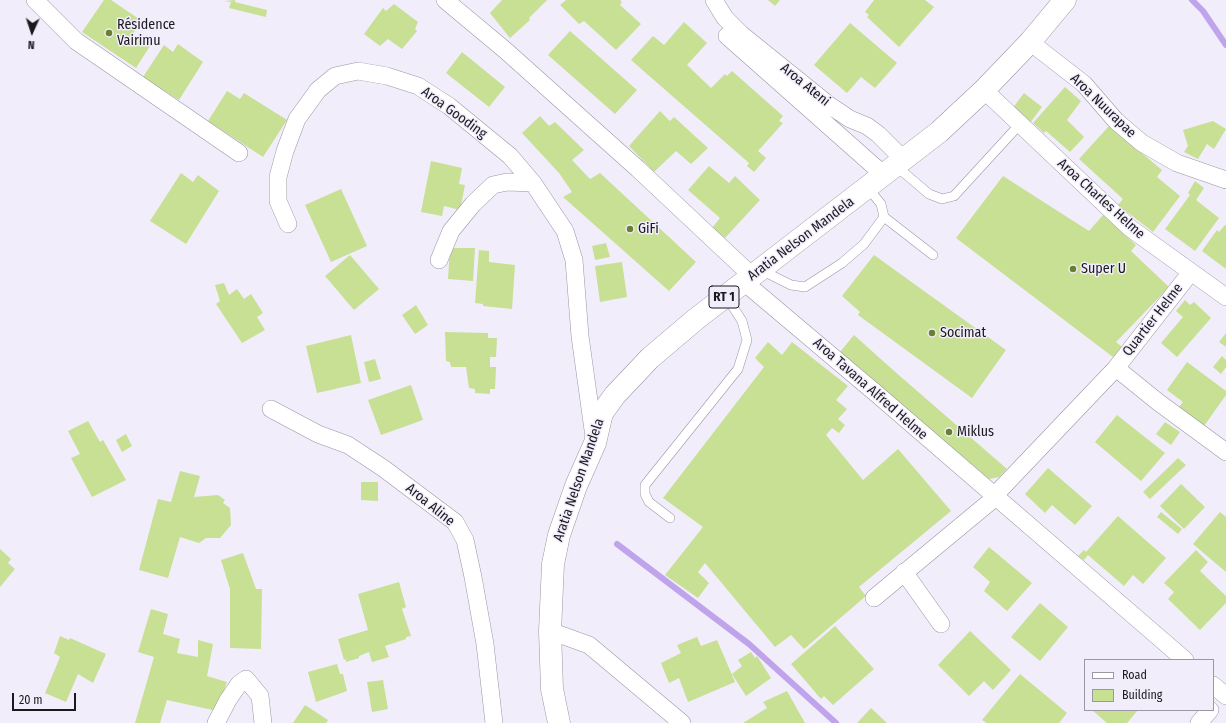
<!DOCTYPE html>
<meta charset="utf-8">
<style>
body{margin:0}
#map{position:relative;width:1226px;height:723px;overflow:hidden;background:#f2edfb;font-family:"Fira Sans Condensed",sans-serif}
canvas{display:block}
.legend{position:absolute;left:1084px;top:659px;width:130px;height:52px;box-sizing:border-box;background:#f2edfb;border:1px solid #9c98a3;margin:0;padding:5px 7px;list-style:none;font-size:12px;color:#1a191e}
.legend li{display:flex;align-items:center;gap:8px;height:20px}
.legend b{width:20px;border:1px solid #9c98a3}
.north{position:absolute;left:12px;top:12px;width:40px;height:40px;-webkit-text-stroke:3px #f2edfb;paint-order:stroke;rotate:183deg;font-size:11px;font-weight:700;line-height:16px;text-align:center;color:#1a191e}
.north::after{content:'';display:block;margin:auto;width:14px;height:18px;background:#1a191e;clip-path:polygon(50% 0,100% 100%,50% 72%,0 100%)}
.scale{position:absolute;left:12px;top:693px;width:64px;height:18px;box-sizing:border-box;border:2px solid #1a191e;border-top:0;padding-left:5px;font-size:12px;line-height:14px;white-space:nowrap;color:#1a191e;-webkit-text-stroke:3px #f2edfb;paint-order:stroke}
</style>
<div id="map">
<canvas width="1226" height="723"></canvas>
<ul class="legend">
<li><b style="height:5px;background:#fff"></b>Road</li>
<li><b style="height:11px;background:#c7e093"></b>Building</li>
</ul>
<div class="north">N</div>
<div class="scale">20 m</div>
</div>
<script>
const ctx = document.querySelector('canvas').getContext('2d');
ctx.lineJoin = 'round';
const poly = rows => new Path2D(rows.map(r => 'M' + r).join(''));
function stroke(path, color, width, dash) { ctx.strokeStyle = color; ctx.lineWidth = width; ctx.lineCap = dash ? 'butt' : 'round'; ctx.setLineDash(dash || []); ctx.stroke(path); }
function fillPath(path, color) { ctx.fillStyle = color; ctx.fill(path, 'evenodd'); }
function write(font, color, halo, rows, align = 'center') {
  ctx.font = font + ' "Fira Sans Condensed",sans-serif'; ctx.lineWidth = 3; ctx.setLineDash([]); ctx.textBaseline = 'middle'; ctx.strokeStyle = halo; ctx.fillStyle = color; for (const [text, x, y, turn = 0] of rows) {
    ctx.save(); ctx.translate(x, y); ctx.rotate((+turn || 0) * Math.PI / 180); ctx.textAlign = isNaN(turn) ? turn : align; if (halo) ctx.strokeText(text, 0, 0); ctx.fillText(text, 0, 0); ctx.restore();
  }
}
stroke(poly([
 [1192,0,1203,11,1226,45],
 [617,544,749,644,836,723]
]), '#bfa4eb', 6);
fillPath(poly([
 [104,0,111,0,142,21,132,35,150,46,136,68,82,32],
 [235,0,235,2,267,10,266,17,229,8,231,2,224,1],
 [502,0,547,0,529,18,530,20,510,38,490,13],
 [566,0,620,0,622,2,620,5,641,24,616,50,584,21,579,24,560,5],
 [768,0,780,0,775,6],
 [874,0,925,0,934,7,899,47,867,17,869,15,865,12],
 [394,4,418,22,415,29,417,31,402,49,388,39,380,46,364,34,383,8,386,11],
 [684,22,707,43,687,65,711,88,725,74,727,76,732,71,783,116,779,121,783,123,758,151,766,158,754,172,747,166,749,163,631,60,653,36,664,45],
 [850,23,897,63,875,88,861,77,847,93,814,65],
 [570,31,637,90,615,114,548,55],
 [178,44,203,62,179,100,143,77,164,45,173,52],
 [462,52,505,87,489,107,446,73],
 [1065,87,1081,101,1067,120,1084,137,1070,152,1046,131,1044,133,1033,123],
 [227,91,240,99,244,93,287,120,263,157,208,121],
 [1024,93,1042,107,1030,123,1012,109],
 [660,111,670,121,674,117,708,148,691,164,676,151,654,172,629,146],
 [540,116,549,126,555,122,584,150,572,160,590,179,600,173,696,262,669,291,563,197,572,192,559,173,522,133],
 [1213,121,1226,129,1214,149,1207,144,1198,159,1184,152,1188,146,1183,130],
 [1109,126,1162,170,1157,177,1180,196,1153,232,1118,205,1123,199,1079,159],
 [431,161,462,168,459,184,465,185,460,210,444,206,442,216,421,212],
 [709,166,729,183,735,176,760,200,725,238,712,228,720,218,688,190],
 [181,173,193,182,198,175,219,191,186,244,150,221],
 [1003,176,1089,231,1103,215,1136,245,1131,251,1169,287,1116,342,1122,347,1113,357,956,238],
 [1195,181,1204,188,1196,200,1219,218,1195,251,1165,229,1190,195,1188,193],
 [341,189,367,246,331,262,305,205],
 [1225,225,1226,226,1226,269,1202,251,1217,230,1219,232],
 [606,243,610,257,595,260,592,246],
 [450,248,475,248,473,281,448,279],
 [479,250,489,251,489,262,515,265,512,309,483,306,483,304,475,303],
 [350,255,379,289,354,310,325,276],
 [874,255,1006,350,972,398,858,315,860,312,842,296],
 [622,262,627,297,600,302,595,266],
 [224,283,229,295,237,289,244,299,251,294,263,313,257,317,265,330,242,343,216,304,220,301,215,285],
 [1185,300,1190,305,1194,302,1211,318,1177,357,1161,343,1183,317,1176,311],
 [416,305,428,325,415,334,402,315],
 [445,332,488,333,488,338,497,338,496,357,490,357,490,367,496,367,495,389,490,389,490,394,475,393,475,389,469,388,466,367,451,367,450,362,446,361],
 [1226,333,1226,347,1219,342],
 [351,335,361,383,317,393,306,346],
 [854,335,893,370,1007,469,999,477,989,479,840,352],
 [768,342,782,355,792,342,848,386,836,400,847,409,838,419,845,425,839,433,832,428,826,435,863,480,898,449,951,511,859,587,866,596,804,649,791,635,775,647,705,563,698,572,709,583,698,598,665,575,703,527,663,498,764,367,755,358],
 [1222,356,1226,360,1226,367,1221,374,1213,367],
 [375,359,381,379,369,382,364,362],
 [1187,362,1226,391,1226,395,1204,426,1179,407,1183,402,1167,390],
 [411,385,423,420,381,435,368,400],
 [1117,415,1165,453,1141,481,1095,442],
 [88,421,100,442,103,440,126,480,92,497,71,458,80,454,68,431],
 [1165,422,1180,432,1171,445,1156,434],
 [126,434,132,446,122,452,116,440],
 [1178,458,1186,465,1150,499,1143,492],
 [1048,468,1092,506,1075,525,1052,505,1045,513,1025,494],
 [180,471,200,476,194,497,218,495,225,500,223,503,230,508,231,525,220,538,206,538,199,543,180,537,168,578,139,570,158,499,171,502],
 [361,482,378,482,378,501,361,500],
 [1181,484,1205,507,1184,529,1160,506],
 [1161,512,1182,529,1178,534,1157,517],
 [1220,512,1226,517,1226,572,1193,544],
 [1118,516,1166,558,1143,584,1133,575,1124,586,1088,555,1084,560,1078,556,1084,550,1086,552],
 [989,547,1032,583,1007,611,984,591,990,582,973,567],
 [0,549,11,559,8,563,15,569,0,587],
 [1196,550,1208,562,1200,571,1226,596,1226,603,1200,630,1168,599,1174,592,1164,583],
 [243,553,256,589,262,589,261,649,230,648,230,589,221,560],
 [399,582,406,607,402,609,411,636,406,637,406,639,385,646,389,657,372,662,369,652,359,656,359,658,346,662,346,659,344,660,338,639,368,630,358,594],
 [1040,603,1068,627,1040,661,1011,637],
 [151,609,168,614,163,634,180,639,177,653,198,657,198,640,213,644,207,676,227,682,217,711,167,700,160,723,135,723,154,657,138,652],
 [835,626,874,669,833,705,824,696,821,699,791,664],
 [970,631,1011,670,993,690,984,681,969,696,938,665],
 [60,636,69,640,70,638,106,654,93,683,78,674,66,702,45,693,60,657,54,653],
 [697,637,701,646,717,640,735,682,688,702,679,678,669,683,661,663,681,653,677,645],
 [751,652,755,658,757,656,771,678,746,696,732,674,742,666,738,660],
 [337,664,340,674,343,674,347,691,316,702,308,672],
 [1020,674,1067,713,1059,723,987,723,982,720],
 [383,680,388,709,372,712,367,682],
 [787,691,805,723,743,723,767,708,763,702],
 [305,705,328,720,326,723,293,723],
 [871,708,887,723,857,723],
 [1092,710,1138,710,1127,723,1107,723]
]), '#c7e093');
const lane = poly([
 [896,166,929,194,942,199,954,196,1020,124],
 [884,217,933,255],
 [761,270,791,285,805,287,842,263,864,244,884,217,881,204,868,188],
 [670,518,649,502,645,494,645,485,738,369,747,340,742,321,726,296]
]);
const street = poly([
 [35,0,76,41,239,153],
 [445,0,505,50,638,169,752,276],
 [714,0,725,18,741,34,829,105,850,119,867,126,878,134,904,160],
 [727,36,884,175],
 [1030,42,1084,84,1116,121,1142,143,1177,163,1226,180],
 [984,90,1130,228,1226,297],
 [288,224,278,201,278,177,285,151,297,119,318,90,335,76,358,71,387,76,418,86,449,106,510,156,533,183,565,231,574,260,580,336,594,437],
 [439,260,451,231,473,204,493,185,507,182,533,183],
 [744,282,878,395,1185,660],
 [1116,368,1191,272],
 [271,409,318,434,348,445,383,468,455,522,465,540,473,577,485,644,494,723],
 [995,495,1116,368,1158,402,1226,452],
 [904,572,941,624],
 [874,598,997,496],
 [550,631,589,645,682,723],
 [1213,685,1226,696],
 [216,723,228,700,239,684,246,679,260,696,263,723],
 [1199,723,1210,710]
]);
const primary = poly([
 [559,723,552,689,550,631,553,564,559,535,576,486,595,443,602,413,615,395,650,358,696,319,939,132,984,90,1030,42,1065,0]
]);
stroke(lane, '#9a95a2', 10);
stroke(street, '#9a95a2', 18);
stroke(primary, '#9a95a2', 23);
stroke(lane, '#fff', 9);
stroke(street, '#fff', 17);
stroke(primary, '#fff', 22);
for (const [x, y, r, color] of [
 [109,33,4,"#6a7f31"],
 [630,229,4,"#6a7f31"],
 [1073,269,4,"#6a7f31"],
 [932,333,4,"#6a7f31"],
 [949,432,4,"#6a7f31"]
]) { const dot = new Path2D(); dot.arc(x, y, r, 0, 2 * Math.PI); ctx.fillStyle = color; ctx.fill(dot); stroke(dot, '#f2edfb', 1.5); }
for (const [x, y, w] of [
 [724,297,30]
]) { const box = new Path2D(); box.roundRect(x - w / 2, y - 11, w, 22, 3); ctx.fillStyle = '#f2edfb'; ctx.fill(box); stroke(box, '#1a191e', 1); }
write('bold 13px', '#1a191e', null, [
 ["RT 1",724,297]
]);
write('14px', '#1a191e', '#f2edfb', [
 ["Résidence",117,25],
 ["Vairimu",117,41],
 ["GiFi",638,229],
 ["Super U",1081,269],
 ["Socimat",940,333],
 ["Miklus",957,432]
], 'left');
write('14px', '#1a191e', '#f2edfb', [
 ["Aroa Ateni",805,85,39],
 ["Aroa Nuurapae",1103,106,44],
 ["Aroa Gooding",454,113,36],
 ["Aroa Charles Helme",1101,199,42],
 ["Aratia Nelson Mandela",801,239,-37],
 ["Quartier Helme",1153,320,-52],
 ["Aroa Tavana Alfred Helme",870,389,41],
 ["Aratia Nelson Mandela",579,480,-71],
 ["Aroa Aline",430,505,39]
]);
</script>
